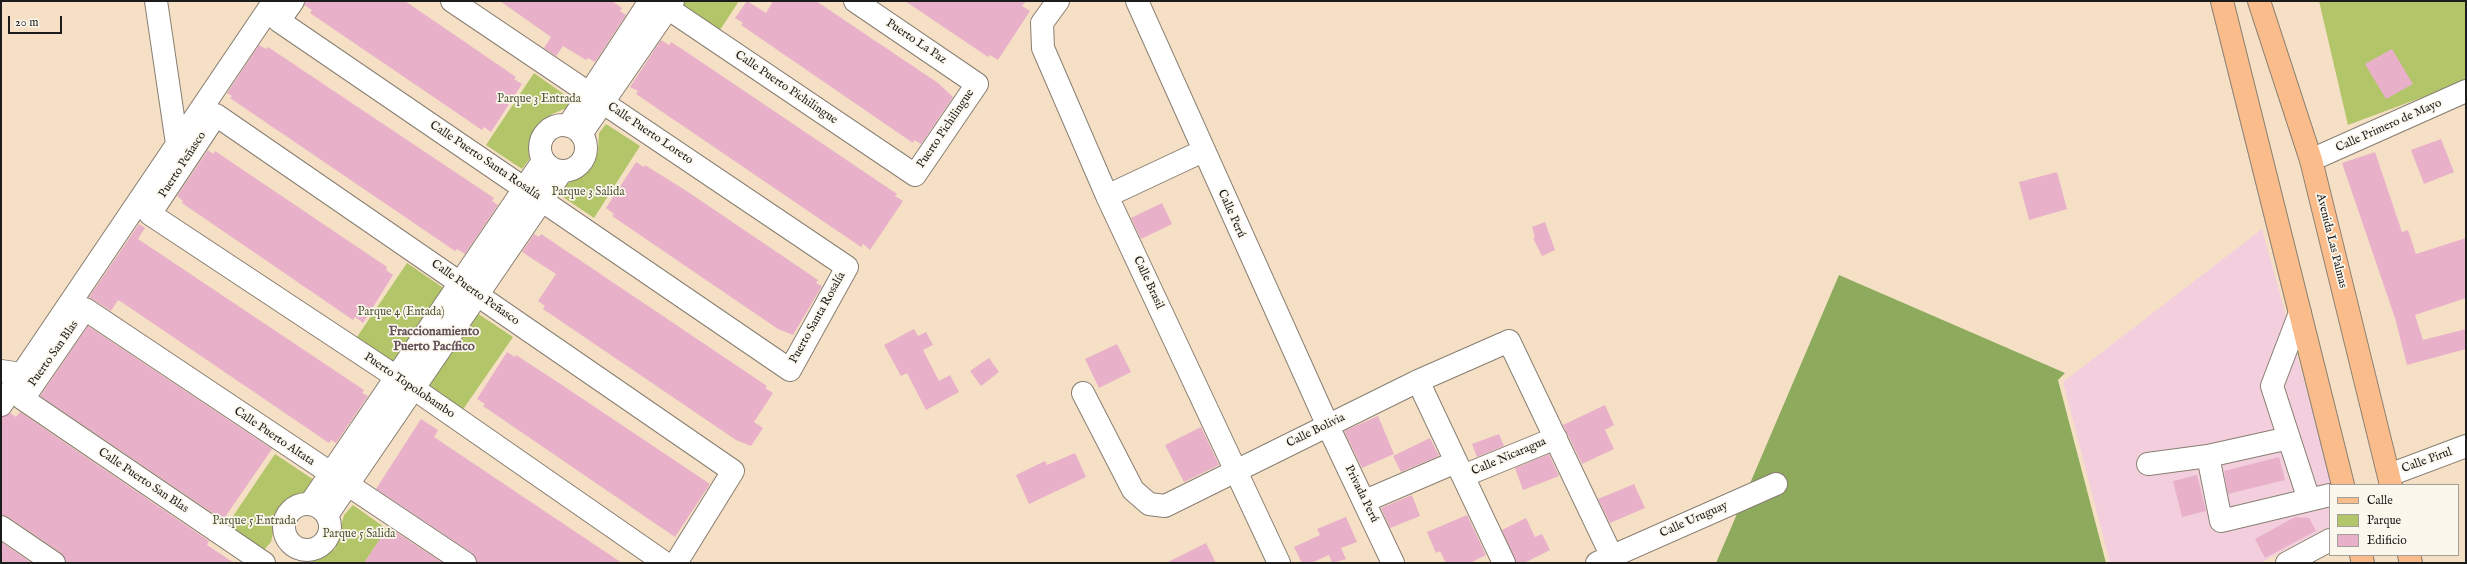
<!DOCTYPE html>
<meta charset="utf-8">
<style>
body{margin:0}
#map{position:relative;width:2467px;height:564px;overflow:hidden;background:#f5e0c6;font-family:"IM FELL English",serif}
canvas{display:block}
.frame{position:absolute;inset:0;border:2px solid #1c1c1c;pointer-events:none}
.legend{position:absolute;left:2329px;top:484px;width:130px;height:72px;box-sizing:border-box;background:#fbf7ec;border:1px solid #a29f99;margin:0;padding:5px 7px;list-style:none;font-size:12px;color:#1c1c1c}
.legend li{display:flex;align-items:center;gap:8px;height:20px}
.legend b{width:20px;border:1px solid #a29f99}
.scale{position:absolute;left:8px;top:16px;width:54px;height:18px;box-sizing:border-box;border:2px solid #1c1c1c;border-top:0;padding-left:5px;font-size:12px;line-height:14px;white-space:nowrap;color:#1c1c1c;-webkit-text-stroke:3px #fbf7ec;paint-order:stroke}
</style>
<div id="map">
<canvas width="2467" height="564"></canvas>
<div class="frame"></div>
<ul class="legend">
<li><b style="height:5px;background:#f9bc8a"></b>Calle</li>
<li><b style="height:11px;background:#b2c569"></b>Parque</li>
<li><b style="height:11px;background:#e8b0c9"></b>Edificio</li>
</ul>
<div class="scale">20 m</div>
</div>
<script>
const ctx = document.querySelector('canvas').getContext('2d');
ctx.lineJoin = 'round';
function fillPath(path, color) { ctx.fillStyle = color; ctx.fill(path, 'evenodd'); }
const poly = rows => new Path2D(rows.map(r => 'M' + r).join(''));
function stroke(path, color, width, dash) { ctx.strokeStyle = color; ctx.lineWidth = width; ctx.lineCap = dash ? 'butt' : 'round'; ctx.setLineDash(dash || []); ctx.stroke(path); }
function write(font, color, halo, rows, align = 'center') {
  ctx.font = font + ' "IM FELL English",serif'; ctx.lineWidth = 3.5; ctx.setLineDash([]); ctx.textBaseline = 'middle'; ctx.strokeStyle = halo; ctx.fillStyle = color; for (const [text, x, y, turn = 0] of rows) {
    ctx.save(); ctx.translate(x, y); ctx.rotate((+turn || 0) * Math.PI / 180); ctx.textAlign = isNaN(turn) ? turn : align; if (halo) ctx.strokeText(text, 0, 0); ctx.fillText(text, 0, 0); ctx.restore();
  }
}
fillPath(poly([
 [2262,229,2333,485,2330,485,2330,527,2260,563,2110,563,2063,382]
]), '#f3cfde');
fillPath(poly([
 [683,1,739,1,720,30,681,4],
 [2319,1,2466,1,2466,81,2348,125],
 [534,73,572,100,567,108,552,114,539,124,530,143,530,158,522,169,486,145],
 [606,124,640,146,594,218,557,193,564,185,579,178,591,168,598,152,599,133],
 [407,263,445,289,395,363,357,337],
 [474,311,513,337,462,411,424,385],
 [275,454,314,480,307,491,279,507,271,542,262,552,225,528],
 [353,505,387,529,364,563,308,563,335,549,344,515]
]), '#b2c569');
fillPath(poly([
 [1839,275,2065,373,2058,380,2106,563,1716,563]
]), '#8daa5d');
fillPath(poly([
 [305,1,405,1,516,77,514,79,522,84,491,132,484,127,482,130,310,13,312,10,304,5],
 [500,1,612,1,622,8,620,11,626,15,595,62,588,58,586,60,563,46,556,56,544,48,551,37],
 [747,1,766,13,773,1,816,1,938,83,953,97,921,144,914,140,913,143,741,25,743,23,735,18],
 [905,1,1026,1,1022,6,1030,11,998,60,990,55,988,57],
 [661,40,669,45,671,42,688,53,897,194,895,196,903,201,870,250,863,244,861,247,636,94,638,91,630,87],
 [259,45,266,49,268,47,286,59,494,198,492,201,498,205,465,254,457,249,455,251,230,98,232,96,227,93],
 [2392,49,2413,84,2386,99,2365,64],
 [2441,139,2454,172,2424,184,2411,150],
 [208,150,213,154,215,151,387,267,386,270,393,275,363,323,355,317,353,320,182,203,183,201,177,196],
 [2375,152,2402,232,2408,230,2416,254,2466,238,2466,298,2415,315,2423,340,2466,329,2466,349,2407,365,2395,318,2342,163],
 [636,162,644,167,645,165,688,192,818,280,816,283,822,286,793,335,778,329,612,216,614,214,606,208],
 [2057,172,2067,209,2029,220,2019,182],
 [1162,203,1172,224,1141,239,1131,218],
 [1545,222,1555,250,1542,256,1533,238,1535,237,1532,227],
 [139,224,145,228,138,239,364,390,362,393,368,396,336,443,331,440,329,443,123,303,118,300,111,311,89,297],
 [534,234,539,237,541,234,767,386,765,388,773,393,754,422,763,428,751,446,736,440,543,309,545,306,538,301,556,274,522,252],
 [88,326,272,449,223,520,40,396],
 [914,329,918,336,926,332,933,345,923,350,939,381,950,375,959,392,926,410,907,373,901,376,884,345],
 [1117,344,1131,372,1099,388,1085,359],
 [507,352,515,357,516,355,559,383,710,484,675,537,483,406,485,404,477,399],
 [989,358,999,372,981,386,970,371],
 [1605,405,1614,425,1605,430,1614,449,1582,464,1563,425],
 [20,412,209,541,207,545,234,563,66,563,61,553,8,517,1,515,1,417,10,413,16,417],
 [1378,416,1394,454,1362,468,1344,431],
 [421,419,438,430,434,437,622,563,477,563,472,553,376,489],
 [1201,427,1219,465,1184,482,1165,445],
 [1499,434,1504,446,1477,457,1472,444],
 [1430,438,1439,456,1401,472,1393,456],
 [1075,453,1086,477,1029,504,1016,475,1045,461,1047,465],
 [1549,454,1559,476,1523,490,1515,468],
 [2279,457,2285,480,2228,494,2224,471],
 [2197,475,2206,511,2182,517,2173,481],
 [1634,484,1645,508,1610,523,1598,499],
 [1412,495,1420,516,1390,528,1381,508],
 [1467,515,1486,555,1470,563,1446,563,1440,551,1436,553,1427,532],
 [1346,517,1357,542,1341,548,1346,559,1332,563,1329,555,1311,563,1302,563,1294,547,1320,535,1317,529],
 [2295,517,2309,518,2316,531,2265,558,2255,539],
 [1526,518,1535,537,1542,534,1550,550,1524,563,1516,563,1502,530],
 [388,527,443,563,364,563],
 [1,542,32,563,1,563],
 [1206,543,1216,563,1166,563]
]), '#e8b0c9');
const minor = poly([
 [156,1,177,144],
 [293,1,279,21,790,370,847,267,452,1],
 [657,1,915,175,977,84,855,1],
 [1058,1,1042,23,1043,48,1107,196,1279,563],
 [1137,1,1328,426,1393,563],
 '540 148a23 23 0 1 1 46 0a23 23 0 1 1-46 0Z',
 [568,126,650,1],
 [581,134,673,1],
 [2311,160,2466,91],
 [1107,196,1203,151],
 [2300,313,2272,386,2309,500,2330,495],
 [1,371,21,374],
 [1418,381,1504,563],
 [1083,393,1133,490,1149,504,1165,506,1418,381,1509,341,1615,563],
 [1,405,274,1],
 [2208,456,2221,521,2309,500],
 [2148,464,2208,456,2289,438],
 [2389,475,2466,446],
 [1463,476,1556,438],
 [1365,501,1456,462],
 [310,504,543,161],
 '284 527a23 23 0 1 1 46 0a23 23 0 1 1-46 0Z',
 [327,515,562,171],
 [1,527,54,563],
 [264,563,23,399,85,309,465,563],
 [665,563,413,388,150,214,216,115,733,471,676,563],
 [1597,563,1776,484],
 [2287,563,2330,540]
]);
const major = poly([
 [2222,1,2343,485],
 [2259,1,2311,160,2391,485],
 [2361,555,2363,563],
 [2409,555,2411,563]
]);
stroke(minor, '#887e71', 24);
stroke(major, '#887e71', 24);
stroke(minor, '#fff', 22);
stroke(major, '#f9bc8a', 22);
write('12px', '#1c1c1c', '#fbf7ec', [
 ["Puerto La Paz",916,42,34],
 ["Calle Puerto Pichilingue",786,88,34],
 ["Calle Primero de Mayo",2389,126,-24],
 ["Puerto Pichilingue",946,129,-56],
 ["Calle Puerto Loreto",650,134,34],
 ["Calle Puerto Santa Rosalía",485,161,34],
 ["Puerto Peñasco",183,165,-57],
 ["Calle Perú",1231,214,66],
 ["Avenida Las Palmas",2331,241,76],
 ["Calle Brasil",1148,283,65],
 ["Calle Puerto Peñasco",475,293,35],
 ["Puerto Santa Rosalía",818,318,-61],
 ["Puerto San Blas",54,354,-55],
 ["Puerto Topolobambo",409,386,34],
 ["Calle Bolivia",1316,431,-26],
 ["Calle Puerto Altata",274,437,34],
 ["Calle Nicaragua",1509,457,-23],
 ["Calle Pirul",2427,461,-20],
 ["Calle Puerto San Blas",143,481,34],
 ["Privada Perú",1361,494,64],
 ["Calle Uruguay",1694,520,-24]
]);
write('12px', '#505737', '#fbf7ec', [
 ["Parque 3 Entrada",539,100],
 ["Parque 3 Salida",588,193],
 ["Parque 4 (Entada)",401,313],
 ["Parque 5 Entrada",254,522],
 ["Parque 5 Salida",359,535]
]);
write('bold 13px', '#635059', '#fbf7ec', [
 ["Fraccionamiento",434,332],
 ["Puerto Pacífico",434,347]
]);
</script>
